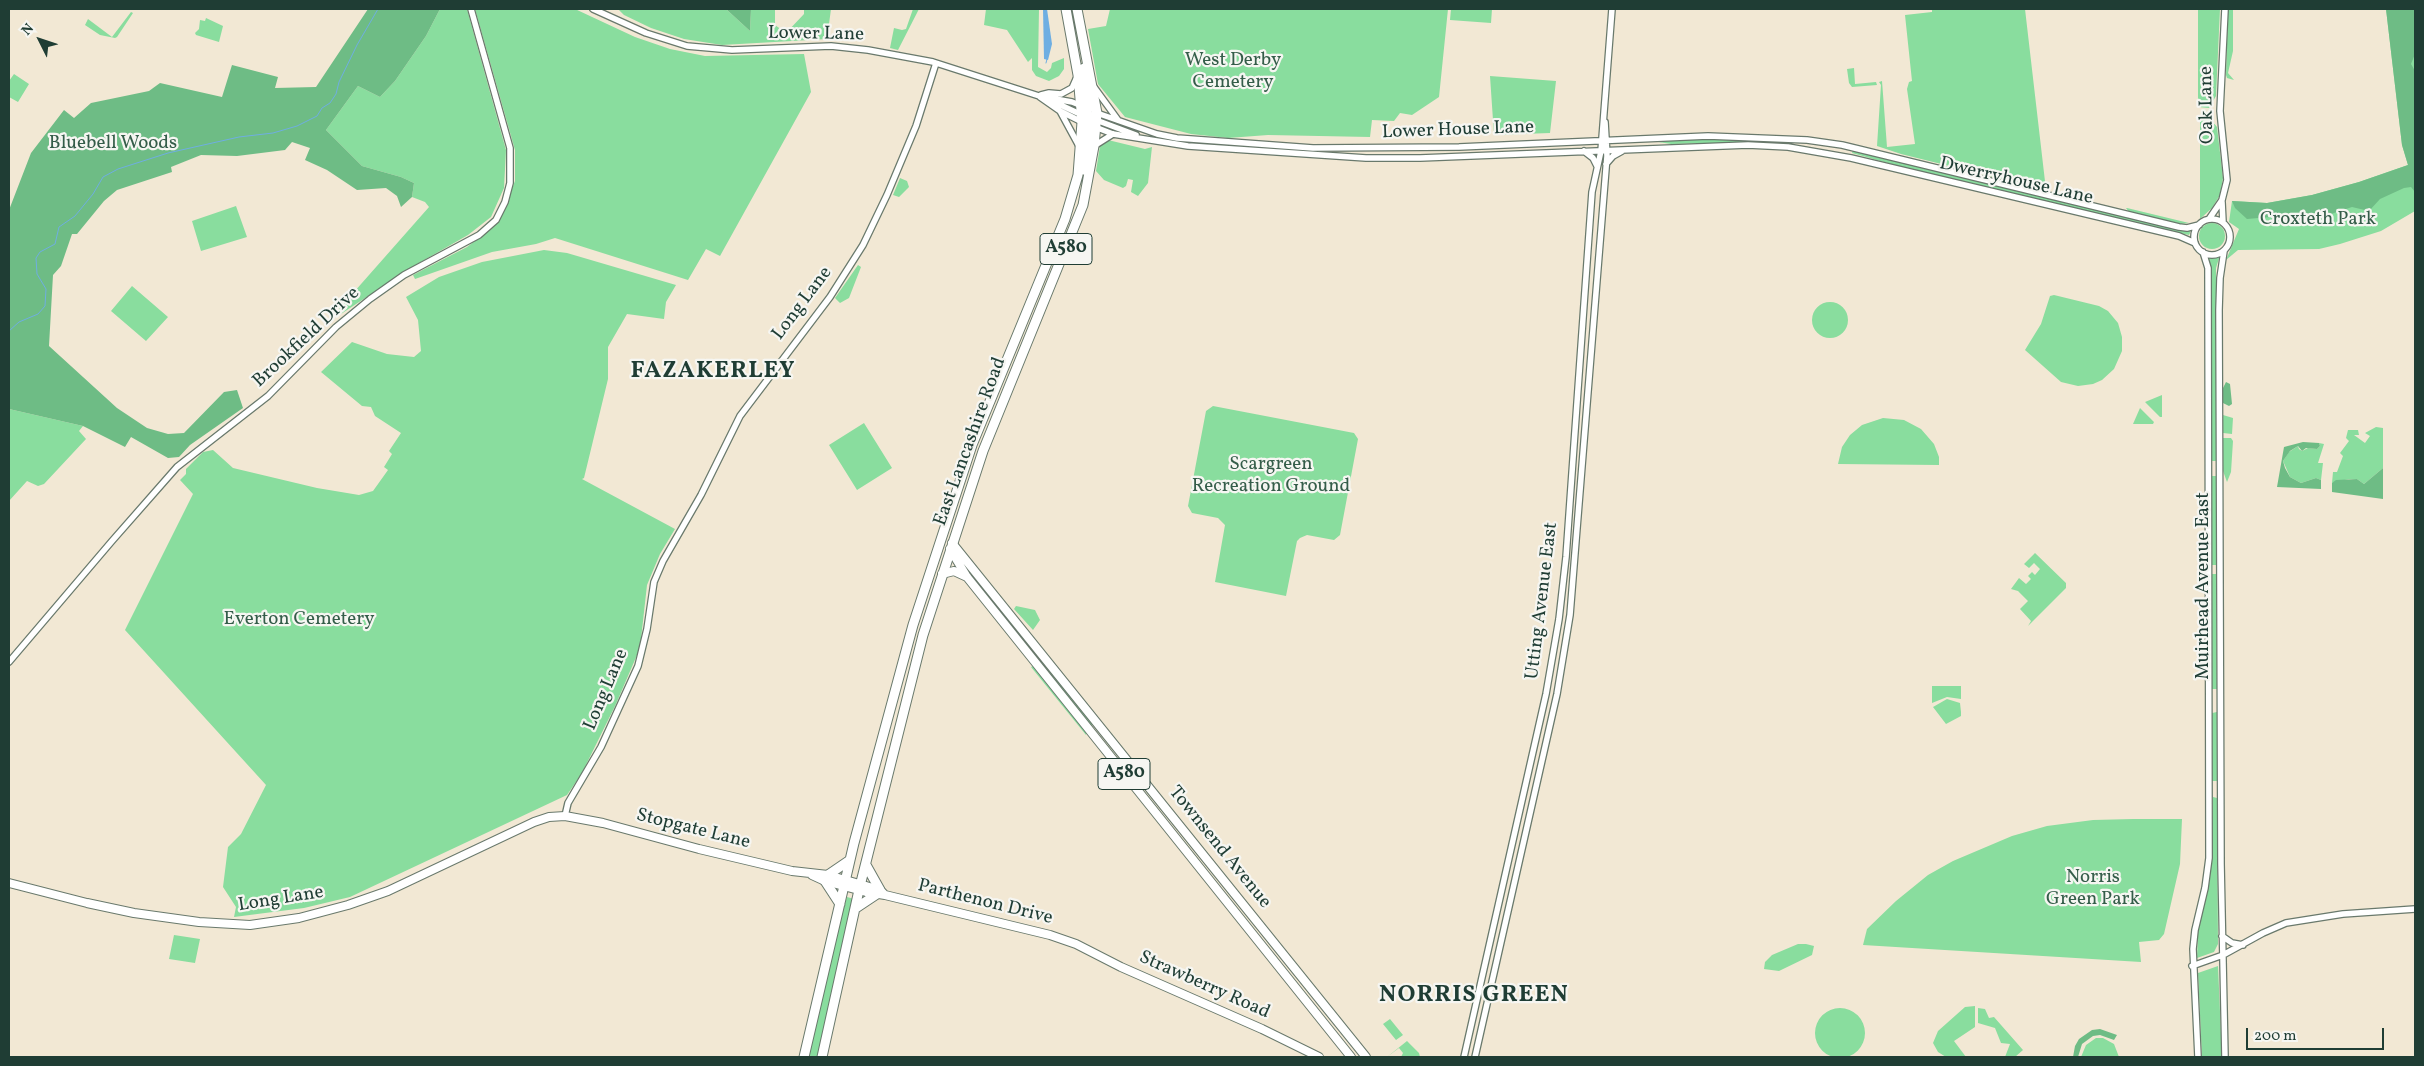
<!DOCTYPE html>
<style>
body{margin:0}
#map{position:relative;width:2424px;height:1066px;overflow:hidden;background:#f2e8d4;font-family:Vollkorn,serif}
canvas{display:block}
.frame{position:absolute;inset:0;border:10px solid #1f3d34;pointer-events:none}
.north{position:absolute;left:15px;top:15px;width:50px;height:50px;-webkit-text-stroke:4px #f6f6f2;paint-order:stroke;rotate:311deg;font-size:14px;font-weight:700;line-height:20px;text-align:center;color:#1f3d34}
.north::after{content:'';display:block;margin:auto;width:18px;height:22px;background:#1f3d34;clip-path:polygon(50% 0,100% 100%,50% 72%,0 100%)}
.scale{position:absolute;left:2246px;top:1028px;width:138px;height:22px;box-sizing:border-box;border:2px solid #1f3d34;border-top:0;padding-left:6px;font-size:15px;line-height:18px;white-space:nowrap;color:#1f3d34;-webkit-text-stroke:4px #f6f6f2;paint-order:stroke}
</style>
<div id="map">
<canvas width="2424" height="1066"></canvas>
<div class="frame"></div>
<div class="north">N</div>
<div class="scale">200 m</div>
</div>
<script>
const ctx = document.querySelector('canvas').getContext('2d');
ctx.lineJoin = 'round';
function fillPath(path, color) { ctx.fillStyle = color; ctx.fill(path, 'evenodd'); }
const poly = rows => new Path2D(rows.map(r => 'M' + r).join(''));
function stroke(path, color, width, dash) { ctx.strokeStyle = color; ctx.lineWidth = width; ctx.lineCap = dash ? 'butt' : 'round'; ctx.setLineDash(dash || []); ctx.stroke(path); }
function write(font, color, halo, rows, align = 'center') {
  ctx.font = font + ' Vollkorn,serif'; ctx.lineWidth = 4.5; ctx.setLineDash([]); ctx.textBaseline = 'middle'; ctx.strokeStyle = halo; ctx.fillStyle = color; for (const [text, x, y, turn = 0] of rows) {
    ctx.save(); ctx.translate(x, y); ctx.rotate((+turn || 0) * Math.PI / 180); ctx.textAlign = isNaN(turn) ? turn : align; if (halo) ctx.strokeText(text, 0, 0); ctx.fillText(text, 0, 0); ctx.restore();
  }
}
fillPath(poly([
 [440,9,467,9,506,150,504,188,491,217,468,235,412,267,341,314,339,309,429,207,425,202,412,197,414,183,401,177,362,166,326,130,358,86,380,97,395,81,426,36],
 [475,9,575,9,635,37,670,49,705,56,804,54,811,92,720,256,706,249,688,280,555,238,536,244,492,252,415,279,413,275,467,247,488,231,503,211,515,181,515,150],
 [618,9,726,9,750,31,751,9,775,9,775,25,786,33,804,14,804,9,831,9,827,39,722,45,684,39,651,28,624,15],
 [913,9,919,9,898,50,890,48,894,28,902,30,906,29],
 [986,9,1039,9,1038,67,1047,72,1051,68,1052,63,1064,58,1064,69,1059,76,1049,81,1036,76,1032,70,1032,58,1028,62,1007,30,984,25],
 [1110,9,1448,9,1439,97,1412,115,1400,113,1394,121,1372,120,1370,137,1268,135,1228,138,1191,134,1125,117,1098,84,1088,29,1106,26],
 [1451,9,1492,9,1491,23,1450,20],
 [1932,9,2025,9,2046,190,1901,154,1877,146,1881,85,1879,82,1882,81,1887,147,1915,144,1907,89,1909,82,1912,81,1905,15,1932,12],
 [2198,9,2220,9,2216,96,2209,108,2198,107],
 [2228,9,2233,9,2233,51,2228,73,2234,80,2227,78,2226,75],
 [2386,9,2415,9,2415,211,2381,231,2340,244,2319,249,2238,250,2226,260,2239,229,2229,222,2232,201,2267,203,2312,195,2359,182,2408,165,2402,145],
 [131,12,133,13,117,37,115,38,100,35,85,25,88,19,112,37],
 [206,18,223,26,219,42,196,35,195,33,199,29,200,20,205,21],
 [1854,68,1855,84,1876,82,1877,85,1852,87,1849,83,1847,69],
 [14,74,29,84,18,102,9,97,9,81],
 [1490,76,1556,81,1550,133,1494,135],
 [2200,117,2212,121,2217,127,2223,178,2220,195,2212,208,2200,219],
 [1744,138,1773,140,1771,142,1671,144,1652,141],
 [1108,140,1145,149,1152,147,1148,183,1138,196,1131,192,1133,180,1128,179,1126,186,1123,188,1104,180,1096,171,1100,146],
 [1853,150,2190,230,2190,233,2189,235,1902,167,1852,153],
 [900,178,907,181,909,187,899,197,893,195],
 [236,206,247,237,201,251,192,221],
 [2126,208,2127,208,2189,223,2180,224,2129,212],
 '2199 236a13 13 0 1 1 26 0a13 13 0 1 1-26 0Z',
 [544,250,567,253,676,285,666,302,664,319,627,314,608,347,608,379,584,478,582,479,675,529,660,554,647,585,640,648,616,704,582,773,567,795,350,897,304,908,234,917,236,907,223,887,228,847,241,834,266,785,125,630,193,494,180,480,186,474,186,469,203,452,213,450,233,468,317,488,359,495,373,491,388,470,384,467,392,454,389,451,401,433,375,416,371,407,362,406,321,372,352,342,387,354,414,357,421,351,418,320,406,297,439,277,482,262],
 [2220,255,2216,268,2217,461,2211,461,2211,270,2208,256],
 [858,265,861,267,849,298,840,303,835,298],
 [132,286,168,317,146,341,111,311],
 [2054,295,2099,306,2108,311,2118,323,2122,337,2122,351,2114,369,2102,380,2093,384,2078,386,2061,382,2025,350,2041,324,2050,296],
 '1812 320a18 18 0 1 1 36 0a18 18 0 1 1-36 0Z',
 [2162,395,2162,417,2160,417,2145,402],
 [1213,406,1354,433,1358,439,1340,535,1334,540,1307,535,1300,538,1297,541,1286,596,1215,582,1225,525,1218,518,1192,513,1188,506,1206,411],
 [2140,408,2154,422,2153,424,2133,424],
 [9,409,83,426,79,431,86,439,44,484,38,486,27,481,9,501],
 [2223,415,2233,418,2232,434,2223,433],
 [1883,418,1904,420,1921,429,1934,444,1939,457,1939,465,1838,464,1842,447,1850,435,1862,425],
 [864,423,892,468,857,490,829,445],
 [2376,427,2383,428,2383,468,2364,484,2357,479,2349,479,2332,483,2333,472,2337,472,2343,456,2340,453,2349,441,2346,438,2348,430,2358,430,2359,435,2354,435,2365,443,2370,436,2365,433],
 [2223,438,2231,438,2233,441,2231,472,2227,482,2223,471],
 [2319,443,2324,444,2318,463,2323,463,2321,480,2316,478,2301,483,2290,477,2283,461,2289,452,2298,446,2299,449,2302,451,2308,448,2317,449,2320,446],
 [2211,476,2217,476,2217,565,2212,565],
 [2035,553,2066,583,2066,588,2028,626,2031,621,2020,609,2028,601,2018,591,2011,589,2019,578,2026,584,2031,579,2028,576,2032,572,2035,575,2040,569,2034,563,2029,568,2024,564],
 [2212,574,2216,574,2217,689,2212,689],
 [1016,606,1035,610,1040,620,1033,630,1014,609],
 [1004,611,1094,723,1090,727,1000,614],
 [1033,666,1087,732,1086,735,1031,667],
 [1932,686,1961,686,1961,699,1947,697,1932,703],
 [1947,699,1960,703,1961,712,1961,716,1946,724,1933,707],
 [2217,712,2217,781,2212,781,2212,713],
 [2213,797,2217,798,2218,944,2214,952,2197,958,2198,931,2210,879],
 [2133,819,2182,819,2180,864,2164,934,2159,940,2139,942,2141,962,1863,945,1867,929,1896,901,1928,875,1953,861,2012,836,2047,826,2093,820],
 [847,897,854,899,817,1057,807,1057,836,934],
 [174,935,200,939,195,963,169,959],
 [1798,944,1806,944,1814,946,1812,955,1779,971,1764,969,1765,962,1772,955],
 [2218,966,2222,1057,2202,1057,2198,973],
 [1975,1006,1975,1027,1954,1041,1966,1057,1946,1057,1938,1052,1933,1043,1938,1031,1965,1007],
 '1815 1033a25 25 0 1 1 50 0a25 25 0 1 1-50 0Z',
 [1978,1008,1985,1009,1989,1018,1994,1017,2023,1050,2015,1057,2005,1057,2010,1044,2001,1043,1995,1028,1978,1023],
 [1390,1019,1403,1035,1396,1040,1383,1024],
 [2096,1038,2103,1038,2114,1044,2119,1057,2081,1057,2086,1045],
 [1407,1041,1419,1053,1420,1057,1401,1057,1403,1053,1399,1048,1387,1057]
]), '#89dd9e');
fillPath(poly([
 [368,9,440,9,426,36,395,81,380,97,358,86,326,130,362,166,401,177,414,183,412,197,401,207,397,196,386,188,357,190,327,170,305,160,310,148,292,142,285,150,237,156,201,155,171,167,172,172,117,190,104,201,77,234,72,234,61,266,53,275,49,346,117,408,147,428,168,434,184,433,224,392,237,390,243,408,190,445,179,457,168,458,131,437,125,447,83,426,9,409,9,210,31,153,64,110,74,118,91,103,149,91,160,83,222,97,232,65,278,77,275,88,316,87],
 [726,9,751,9,750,31],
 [2386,9,2415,9,2415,54,2411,64,2415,71,2415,192,2411,187,2404,188,2380,199,2369,211,2352,207,2307,222,2270,217,2247,219,2235,208,2232,201,2267,203,2312,195,2359,182,2408,165,2402,145],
 [2226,382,2230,384,2232,404,2229,406,2223,403,2223,388],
 [2303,442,2319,443,2320,446,2317,449,2306,448,2302,451,2298,446,2290,451,2283,461,2285,468,2290,477,2301,483,2316,478,2321,480,2321,489,2277,487,2284,447],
 [2383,468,2383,499,2332,492,2332,483,2336,480,2357,479,2364,484],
 [2100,1029,2117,1035,2114,1040,2100,1035,2093,1036,2082,1044,2078,1057,2073,1057,2075,1046,2079,1039,2092,1030]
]), '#6ebc85');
fillPath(poly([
 [1043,9,1047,9,1052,44,1048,60,1044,59]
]), '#6eaee2');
stroke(poly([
 [1046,63,1047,59],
 [9,331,19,322,38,314,45,306,46,289,37,274,36,258,40,252,55,244,59,227,75,216,93,194,103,177,118,169,168,153,239,137,273,133,297,126,317,116,322,108,330,103,336,94,339,82,357,45,378,9]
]), '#6eaee2', 1);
const minor = poly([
 [593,9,646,33,687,46,732,50,831,46,868,50,933,62,1039,96,1072,102,1082,106],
 [1094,87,1118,120],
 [1041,95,1049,93,1061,94,1072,88,1076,79],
 [1040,97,1060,111,1084,123],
 [1052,101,1082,115],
 [1060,111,1079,146],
 [1094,112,1157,134,1177,138,1313,148,1459,147,1708,136,1807,140,1842,145,2179,227,2187,228,2199,225],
 [1096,120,1136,135],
 [1095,127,1113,134,1188,146,1366,158,1420,158,1748,145,1788,147,1851,158,2179,236,2195,243],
 [1094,146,1113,134],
 [1584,151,1593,158,1597,166],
 [1606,164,1613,156,1622,151],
 [2222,202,2223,222],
 [2209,219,2222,200,2227,180,2220,111,2225,9],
 '2194 237a18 18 0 1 1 36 0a18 18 0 1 1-36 0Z',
 [2224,251,2220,278,2219,310,2221,864,2225,1057],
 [9,662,112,541,177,467,268,396,336,327,370,299,404,275,479,235,496,220,505,202,510,183,510,148,471,9],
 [565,816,568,803,601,747,638,666,647,629,654,582,663,561,701,495,740,416,830,297,863,245,887,195,916,126,936,63],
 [2222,936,2232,943,2243,945],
 [2192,966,2223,955,2263,933,2286,923,2343,914,2415,909],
 [1464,1057,1546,694,1559,619,1566,557,1592,192,1601,151,1612,9],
 [1475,1057,1557,694,1570,615,1607,156,1605,122],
 [2198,1057,2193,949,2195,930,2205,888,2209,858,2208,268,2203,252]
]);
const major = poly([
 [952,543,1366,1057],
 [950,549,967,577,1351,1057],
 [942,574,954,571,967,577],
 [812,875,825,881,866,892,885,895,1050,935,1076,944,1121,967,1262,1029,1319,1057],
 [9,883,87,903,134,913,199,922,250,925,299,918,348,905,388,891,534,822,549,817,565,816,603,823,699,849,792,871,828,875,880,890,885,895]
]);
const highway = poly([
 [1082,121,1088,109,1084,68],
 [1083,170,1090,125,1095,115],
 [866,865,880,890],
 [828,875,850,860],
 [825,881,840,904],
 [856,908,877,894],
 [804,1057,854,843,913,625,972,445,1065,219,1078,175,1082,122,1078,75,1066,9],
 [822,1057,859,890,923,635,983,451,1083,205,1094,146,1097,113,1077,9]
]);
stroke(minor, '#69796c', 8);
stroke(major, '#69796c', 10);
stroke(highway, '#69796c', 11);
stroke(minor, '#fff', 5.5);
stroke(major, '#fff', 8);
stroke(highway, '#fff', 9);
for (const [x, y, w] of [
 [1066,249,52],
 [1124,774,52]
]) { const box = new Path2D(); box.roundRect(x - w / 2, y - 15.5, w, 31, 4); ctx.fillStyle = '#f6f6f2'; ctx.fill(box); stroke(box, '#1f3d34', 1); }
write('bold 18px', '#1f3d34', null, [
 ["A580",1066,249],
 ["A580",1124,774]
]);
write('19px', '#1f3d34', '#f6f6f2', [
 ["Lower Lane",816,35,1],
 ["Oak Lane",2208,105,-91],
 ["Lower House Lane",1458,131,-2],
 ["Dwerryhouse Lane",2016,182,13],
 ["Long Lane",803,304,-53],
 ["Brookfield Drive",307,338,-43],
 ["East Lancashire Road",971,442,-70],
 ["Muirhead Avenue East",2205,586,-90],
 ["Utting Avenue East",1543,601,-83],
 ["Long Lane",607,690,-67],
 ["Stopgate Lane",693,830,14],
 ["Townsend Avenue",1219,848,51],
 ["Long Lane",281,900,-9],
 ["Parthenon Drive",985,903,14],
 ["Strawberry Road",1204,986,24]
]);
write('19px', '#345d49', '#f6f6f2', [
 ["West Derby",1233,62],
 ["Cemetery",1233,84],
 ["Bluebell Woods",113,145],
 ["Croxteth Park",2318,221],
 ["Scargreen",1271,466],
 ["Recreation Ground",1271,488],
 ["Everton Cemetery",299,621],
 ["Norris",2093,879],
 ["Green Park",2093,901]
]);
ctx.letterSpacing = '1px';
write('bold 24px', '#1f3d34', '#f6f6f2', [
 ["FAZAKERLEY",713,373],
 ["NORRIS GREEN",1474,997]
]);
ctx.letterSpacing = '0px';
</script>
